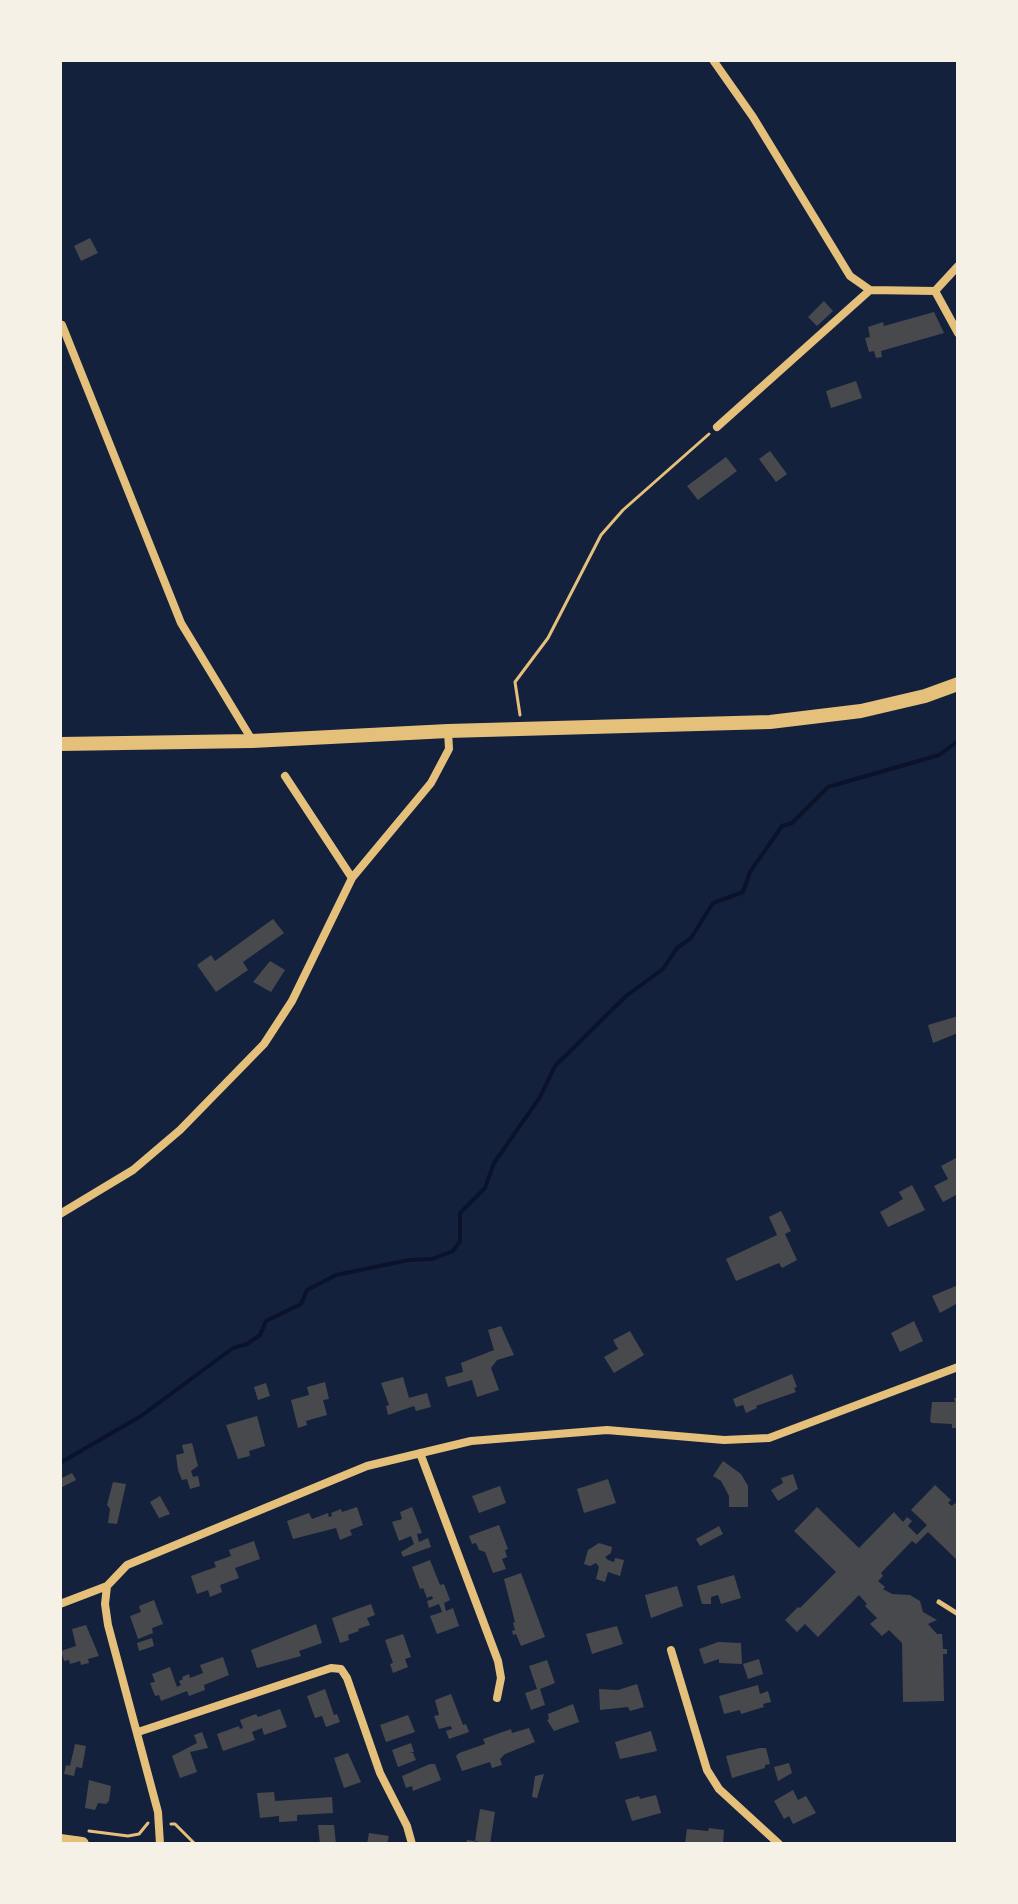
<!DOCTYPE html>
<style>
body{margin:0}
#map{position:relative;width:1018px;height:1904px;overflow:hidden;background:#14213d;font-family:"Fira Sans",sans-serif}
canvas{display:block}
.frame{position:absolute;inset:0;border:62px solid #f6f1e7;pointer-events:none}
</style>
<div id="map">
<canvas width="1018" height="1904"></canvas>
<div class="frame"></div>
</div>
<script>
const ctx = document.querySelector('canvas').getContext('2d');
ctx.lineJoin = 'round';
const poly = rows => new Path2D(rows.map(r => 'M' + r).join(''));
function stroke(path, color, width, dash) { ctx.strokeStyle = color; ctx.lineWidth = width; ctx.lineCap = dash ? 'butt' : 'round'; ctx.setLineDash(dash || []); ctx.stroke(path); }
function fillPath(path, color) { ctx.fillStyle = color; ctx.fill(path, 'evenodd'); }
stroke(poly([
 [60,1463,141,1416,233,1348,247,1344,260,1335,266,1321,301,1304,307,1290,336,1275,409,1260,432,1259,453,1251,460,1241,460,1213,485,1188,494,1163,540,1097,555,1066,626,996,663,969,677,948,691,938,713,903,743,892,750,872,782,826,792,823,828,787,939,755,958,741]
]), '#0b132b', 4);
fillPath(poly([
 [90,238,98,253,81,261,74,246],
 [824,301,833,311,817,326,808,317],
 [934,312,944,333,881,351,882,357,876,358,874,351,869,352,865,338,870,337,868,327,883,322,884,326],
 [856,381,862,398,831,408,826,391],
 [770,451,787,474,776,482,759,459],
 [726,457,737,471,698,500,687,486],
 [273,919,284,933,243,962,248,970,216,992,197,965,211,955,215,961],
 [270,961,285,970,271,992,253,982],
 [958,1016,958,1033,933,1043,928,1025],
 [956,1158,958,1162,958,1194,943,1202,934,1186,948,1179,941,1166],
 [912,1185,925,1210,888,1227,880,1212,903,1199,899,1192],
 [781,1211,791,1231,785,1234,797,1260,782,1268,779,1263,736,1281,726,1259,777,1235,769,1217],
 [958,1285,958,1303,940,1313,932,1296],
 [914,1321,923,1341,900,1352,891,1333],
 [501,1326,514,1355,497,1360,491,1368,499,1390,477,1397,472,1380,448,1387,445,1377,463,1372,461,1363,494,1350,488,1330],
 [630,1331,644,1355,614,1373,604,1357,618,1349,613,1340],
 [792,1374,797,1387,794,1388,796,1392,756,1406,757,1408,746,1413,743,1405,736,1407,733,1399],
 [403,1377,409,1398,427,1393,431,1407,416,1411,414,1406,388,1415,386,1406,389,1405,381,1383],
 [325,1382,329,1399,323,1400,327,1415,306,1421,307,1425,298,1428,291,1400,309,1395,307,1387],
 [266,1383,270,1396,258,1400,254,1387],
 [954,1398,958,1398,958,1428,952,1428,952,1424,932,1423,930,1421,932,1402,955,1402],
 [257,1416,265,1446,249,1451,250,1456,238,1459,226,1425],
 [192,1443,198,1466,191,1471,193,1477,198,1476,200,1486,190,1489,187,1479,182,1480,178,1470,176,1455,184,1453,182,1445],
 [723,1461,741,1474,748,1486,748,1507,729,1507,729,1496,721,1481,713,1476],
 [72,1473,76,1480,62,1487,60,1479],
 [793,1474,798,1489,778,1501,771,1490,783,1483,781,1478],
 [608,1479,616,1503,584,1513,577,1489],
 [113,1482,126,1484,117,1524,108,1523,110,1509,107,1505],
 [935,1485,951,1500,948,1503,952,1506,955,1503,958,1506,958,1561,928,1532,916,1544,912,1541,881,1573,883,1576,878,1581,885,1587,883,1589,892,1594,910,1595,920,1601,923,1612,937,1620,928,1624,937,1634,942,1634,943,1649,947,1649,947,1654,943,1654,944,1701,903,1702,902,1643,889,1630,882,1636,870,1624,877,1618,865,1606,867,1604,859,1595,818,1637,805,1624,797,1632,785,1620,798,1607,800,1608,836,1572,794,1531,817,1507,859,1548,894,1512,903,1522,907,1517,912,1521,908,1526,917,1535,927,1525,911,1510],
 [500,1486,506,1503,479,1513,472,1496],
 [160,1496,170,1514,159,1518,150,1502],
 [357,1507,363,1525,350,1530,352,1535,340,1540,336,1528,293,1539,287,1521,309,1513,312,1519,328,1513,329,1517,332,1516,331,1513,341,1509,342,1512],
 [412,1507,422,1533,417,1534,419,1542,428,1538,431,1547,403,1557,401,1552,414,1544,411,1536,399,1541,392,1522,402,1519,400,1512],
 [499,1525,508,1549,505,1550,507,1557,502,1559,506,1569,493,1573,485,1552,479,1550,476,1543,472,1544,469,1536],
 [719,1526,723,1534,700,1546,696,1539],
 [254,1541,260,1559,235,1568,239,1578,220,1585,222,1592,210,1597,208,1590,197,1594,191,1576,216,1567,214,1562,231,1556,229,1550],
 [599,1543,612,1547,611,1553,605,1557,608,1560,614,1562,615,1558,624,1560,620,1576,608,1572,605,1582,596,1579,599,1567,596,1563,590,1566,584,1564,588,1550],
 [430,1560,440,1585,444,1584,450,1600,444,1603,446,1611,453,1608,459,1626,437,1634,430,1616,442,1612,439,1604,429,1608,427,1601,433,1599,432,1596,427,1598,423,1588,420,1589,412,1567],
 [521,1573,545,1637,521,1646,516,1634,513,1635,512,1631,515,1630,513,1623,515,1622,504,1579],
 [734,1575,741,1598,721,1604,718,1595,711,1597,711,1604,702,1604,697,1586],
 [677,1586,683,1606,651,1618,645,1595],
 [154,1600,163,1624,152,1628,153,1633,138,1639,130,1616,141,1612,139,1606],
 [371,1604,375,1615,367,1618,370,1625,358,1629,359,1631,348,1635,349,1640,340,1643,332,1618],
 [316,1624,322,1643,299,1651,301,1656,257,1668,251,1650],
 [86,1625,99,1656,88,1659,89,1663,81,1665,80,1661,70,1664,69,1660,64,1661,61,1651,76,1646,72,1629],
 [617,1626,623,1644,592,1654,586,1634],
 [403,1634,411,1657,405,1659,408,1667,393,1673,390,1664,393,1663,385,1640],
 [152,1638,154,1646,139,1651,137,1643],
 [718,1642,741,1643,742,1664,719,1663,719,1659,704,1664,699,1649],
 [223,1657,229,1675,204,1685,205,1690,189,1696,187,1691,161,1701,159,1695,155,1696,150,1683,155,1682,152,1674,170,1667,177,1687,181,1685,179,1681,183,1679,182,1677,189,1674,190,1678,203,1673,200,1665],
 [759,1659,763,1674,748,1679,743,1664],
 [547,1660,555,1683,540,1689,545,1705,531,1710,525,1693,537,1689,529,1666],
 [637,1684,644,1707,630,1711,628,1707,600,1710,599,1689,618,1690],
 [758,1685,760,1694,768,1691,771,1702,763,1704,764,1707,741,1714,740,1710,724,1714,719,1696],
 [325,1689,334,1715,337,1714,340,1722,326,1727,322,1716,315,1718,307,1696],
 [451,1694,463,1725,466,1724,469,1732,449,1739,446,1731,452,1729,451,1726,439,1729,434,1716,439,1715,435,1700],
 [573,1704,579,1722,554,1731,547,1720,549,1719,548,1714],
 [280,1709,287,1727,264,1735,262,1728,252,1732,255,1740,223,1751,217,1734,239,1726,240,1729,243,1728,240,1720,256,1714,258,1717],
 [408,1715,415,1732,386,1742,380,1725],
 [529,1728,535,1742,505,1754,500,1759,502,1765,492,1768,490,1762,462,1771,456,1756,459,1753,485,1744,483,1739,511,1729,512,1733],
 [651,1731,657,1751,620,1759,615,1742],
 [202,1732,208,1748,190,1752,197,1772,180,1778,172,1756,197,1743,194,1735],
 [411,1743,414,1752,409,1753,413,1753,416,1760,398,1767,392,1750],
 [75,1744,86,1746,82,1768,76,1767,74,1776,64,1774,66,1765,70,1766],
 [760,1748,766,1748,770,1764,765,1765,765,1768,732,1778,726,1756],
 [348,1753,361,1782,344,1788,334,1758],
 [789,1763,792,1773,778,1781,774,1767],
 [430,1764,435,1764,441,1780,413,1791,412,1786,406,1788,402,1776],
 [544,1774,537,1798,532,1797,535,1776],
 [89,1780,111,1786,109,1801,106,1804,98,1803,95,1810,85,1808],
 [793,1790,798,1800,806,1796,816,1813,793,1824,789,1816,784,1819,774,1801],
 [274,1792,275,1801,332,1797,333,1813,297,1815,297,1821,279,1822,279,1816,260,1818,257,1793],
 [656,1795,661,1813,632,1821,625,1800,639,1796,640,1799],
 [480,1809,495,1812,490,1844,475,1841,474,1844,466,1844,467,1840,475,1841],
 [318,1825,334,1825,336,1844,320,1844],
 [709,1828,724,1830,723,1844,685,1844,687,1829,708,1831],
 [369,1833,389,1836,387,1844,367,1844]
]), '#48494c');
stroke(poly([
 [520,715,515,682,548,638,601,535,623,510,709,434],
 [171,1824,175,1824,195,1844],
 [89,1831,128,1836,139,1834,148,1823]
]), '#e5c07b', 3);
stroke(poly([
 [939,1602,958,1614]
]), '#e5c07b', 5);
stroke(poly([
 [713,60,753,117,850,276,870,290],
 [935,291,958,333],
 [935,291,958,266],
 [62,325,181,623,252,740],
 [717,427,870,290,935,291],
 [285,776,352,878],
 [60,1214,133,1170,180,1130,264,1044,292,1001,352,878,431,783,449,749,448,731],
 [420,1453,498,1661,501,1678,497,1698],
 [60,1604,107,1586],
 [671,1650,707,1770,719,1789,779,1844],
 [138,1732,331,1668,341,1669,347,1678,380,1773,407,1826,412,1844],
 [160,1844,158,1812,108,1625,105,1604,107,1586,127,1565,367,1466,471,1441,607,1430,724,1440,769,1438,958,1367]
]), '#e5c07b', 8);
stroke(poly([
 [60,744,252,741,448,731,770,722,861,711,925,696,958,684],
 [60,1841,82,1844]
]), '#e5c07b', 14);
</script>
